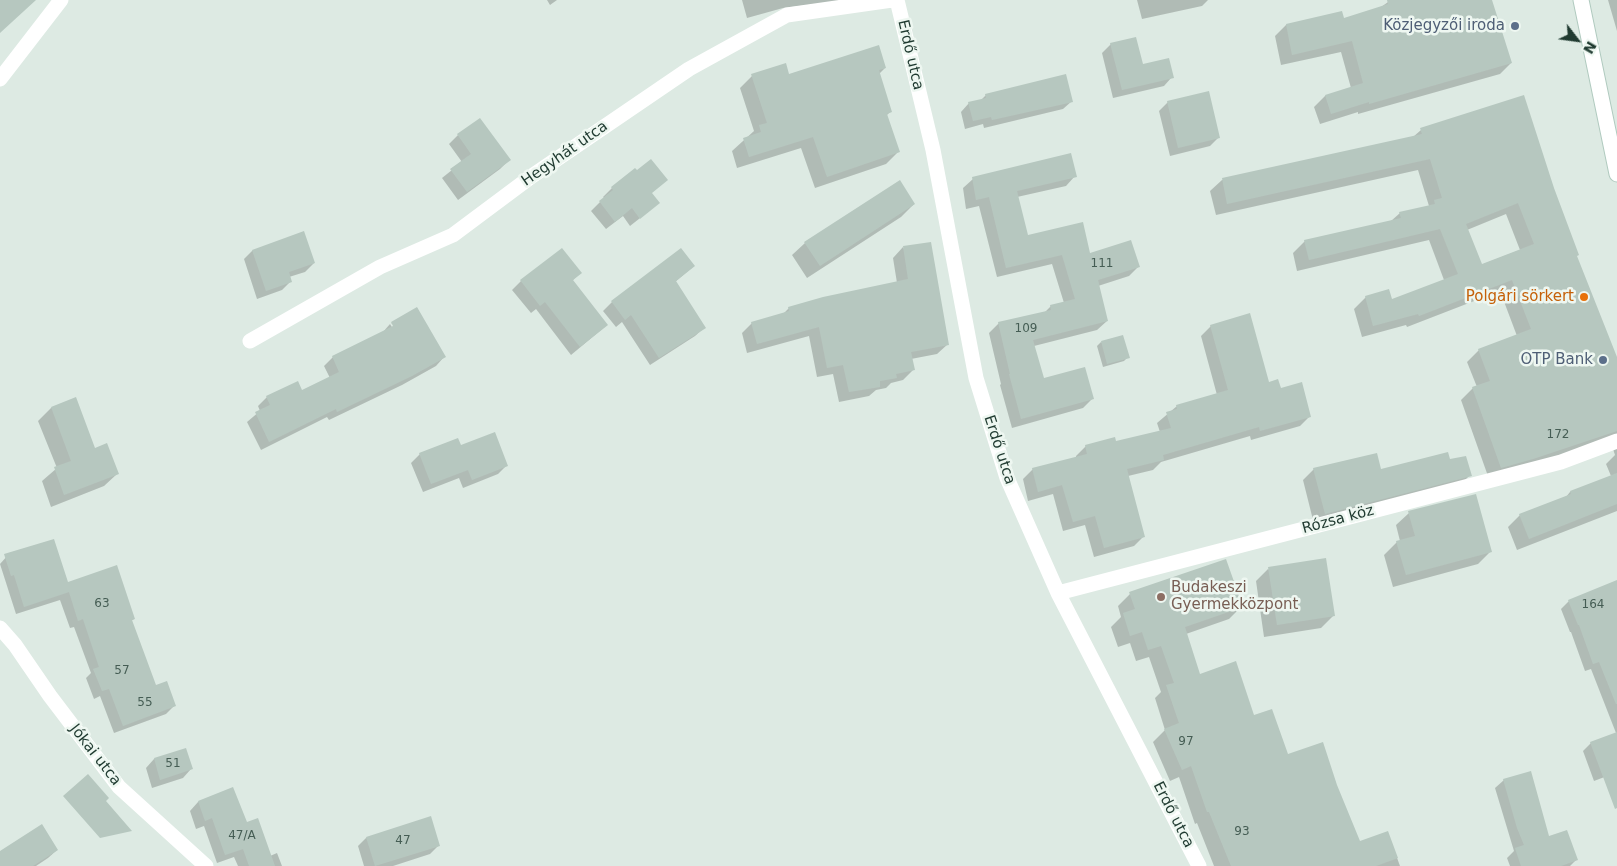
<!DOCTYPE html>
<meta charset="utf-8">
<style>
body{margin:0}
#map{position:relative;width:1617px;height:866px;overflow:hidden;background:#ddeae3;font-family:"DejaVu Sans",sans-serif}
canvas{display:block}
.north{position:absolute;left:1552px;top:15px;width:50px;height:50px;-webkit-text-stroke:4px #eef7f1;paint-order:stroke;rotate:120deg;font-size:14px;font-weight:700;line-height:20px;text-align:center;color:#1f3a30}
.north::after{content:'';display:block;margin:auto;width:18px;height:22px;background:#1f3a30;clip-path:polygon(50% 0,100% 100%,50% 72%,0 100%)}
</style>
<div id="map">
<canvas width="1617" height="866"></canvas>
<div class="north">N</div>
</div>
<script>
const ctx = document.querySelector('canvas').getContext('2d');
ctx.lineJoin = 'round';
function fillPath(path, color) { ctx.fillStyle = color; ctx.fill(path, 'evenodd'); }
const poly = rows => new Path2D(rows.map(r => 'M' + r).join(''));
function stroke(path, color, width, dash) { ctx.strokeStyle = color; ctx.lineWidth = width; ctx.lineCap = dash ? 'butt' : 'round'; ctx.setLineDash(dash || []); ctx.stroke(path); }
function write(font, color, halo, rows, align = 'center') {
  ctx.font = font + ' "DejaVu Sans",sans-serif'; ctx.lineWidth = 5; ctx.setLineDash([]); ctx.textBaseline = 'middle'; ctx.strokeStyle = halo; ctx.fillStyle = color; for (const [text, x, y, turn = 0] of rows) {
    ctx.save(); ctx.translate(x, y); ctx.rotate((+turn || 0) * Math.PI / 180); ctx.textAlign = isNaN(turn) ? turn : align; if (halo) ctx.strokeText(text, 0, 0); ctx.fillText(text, 0, 0); ctx.restore();
  }
}
fillPath(poly([
 [547,0,557,0,550,5],
 [742,0,850,0,783,8,747,18],
 [1137,0,1208,0,1202,6,1142,19],
 [1391,0,1491,0,1511,63,1500,74,1358,114,1358,112,1320,124,1314,107,1325,96,1351,88,1341,52,1281,65,1275,36,1286,25,1343,19,1381,7],
 [1608,0,1617,0,1617,31],
 [1111,44,1142,65,1172,77,1164,86,1113,98,1102,53],
 [885,68,879,74,890,112,886,116,898,152,886,164,815,188,801,148,737,168,732,151,754,131,740,88,752,76,788,75],
 [986,95,1072,101,1063,109,984,128,983,124,965,129,961,112,969,103,980,101],
 [1523,97,1576,256,1617,360,1617,511,1517,550,1508,527,1520,515,1566,497,1570,492,1611,476,1606,464,1615,455,1612,446,1489,479,1461,400,1473,388,1477,387,1467,362,1479,350,1517,336,1500,291,1407,327,1406,325,1362,337,1354,309,1366,297,1391,301,1444,280,1429,240,1297,271,1293,253,1305,241,1391,221,1400,213,1429,206,1418,170,1216,215,1210,191,1222,180,1413,137,1421,130],
 [1506,214,1520,250,1481,265,1467,230],
 [1168,102,1219,137,1210,146,1170,156,1159,111],
 [458,135,509,160,500,169,458,200,442,178,462,162,449,144],
 [635,170,651,194,649,211,630,226,623,216,606,229,591,211,604,198,603,197,612,188],
 [1075,176,1066,186,1017,197,1027,237,1138,267,1129,276,1098,286,1107,321,1097,330,1034,346,1043,380,1093,398,1083,408,1012,428,1000,385,1001,384,989,333,999,323,1044,313,1051,306,1064,303,1052,264,997,277,979,206,966,209,963,188,973,179],
 [914,204,901,217,807,278,792,255,805,243],
 [303,233,314,263,305,272,289,277,291,281,282,290,257,299,244,259,252,251],
 [903,247,948,344,937,354,911,359,913,370,903,380,891,383,886,388,876,390,869,396,839,402,833,374,817,377,809,336,747,353,742,333,752,323,783,314,789,308,897,283,893,258],
 [694,266,675,282,704,328,695,336,650,365,622,322,616,327,603,311,612,302],
 [580,273,572,281,607,325,571,355,536,309,531,313,512,290,521,281],
 [417,308,444,357,436,366,402,385,329,420,327,417,261,450,247,422,260,411,258,406,267,397,302,392,330,378,324,366,333,357,383,332,390,324,395,332,393,324,391,324],
 [1211,326,1268,384,1280,390,1310,416,1300,426,1251,440,1250,436,1161,462,1153,470,1128,476,1144,536,1134,546,1094,557,1085,525,1063,531,1053,494,1028,501,1023,479,1033,469,1076,458,1076,456,1086,446,1115,443,1160,432,1157,423,1177,406,1217,395,1201,336],
 [1101,342,1128,357,1124,361,1103,367,1097,346],
 [75,399,94,449,117,474,104,486,51,507,42,481,57,468,38,421,51,408],
 [460,447,507,465,498,474,463,488,459,478,423,492,411,463,420,454],
 [1449,461,1470,475,1459,486,1314,524,1303,480,1314,469,1380,470],
 [1409,513,1491,551,1478,564,1393,587,1384,555,1397,542,1400,541,1396,525],
 [8,555,134,619,131,621,155,687,174,706,166,714,114,733,100,696,94,699,86,678,91,673,74,627,70,628,60,600,16,614,0,564],
 [1268,569,1334,615,1321,628,1264,637,1256,581],
 [1617,582,1617,779,1615,773,1594,781,1583,751,1591,743,1616,733,1591,669,1585,671,1571,632,1570,632,1561,609,1569,601],
 [1130,594,1241,607,1229,619,1186,634,1199,675,1253,717,1287,756,1336,785,1360,843,1388,833,1400,866,1214,866,1197,823,1195,824,1179,777,1170,781,1153,742,1165,730,1155,698,1161,692,1149,657,1136,661,1130,643,1118,647,1111,627,1121,617,1118,606],
 [185,749,191,769,183,778,152,788,146,768,154,759],
 [1504,780,1549,838,1576,860,1570,866,1510,866,1507,858,1514,851,1495,788],
 [233,789,246,823,270,856,277,853,282,866,238,866,234,857,217,863,204,826,196,829,190,811,198,802],
 [366,838,439,845,430,854,393,866,364,866,358,846],
 [57,850,48,858,36,866,0,866,0,852]
]), '#0003');
fillPath(poly([
 [0,0,36,0,0,33],
 [1387,0,1492,0,1512,63,1369,104,1369,102,1331,114,1325,95,1363,83,1352,41,1292,55,1286,24,1342,11,1344,18,1388,4],
 [1136,37,1143,64,1169,58,1174,78,1122,90,1110,43],
 [879,45,886,68,879,70,892,112,887,114,900,152,827,177,813,137,749,157,743,138,761,132,759,125,767,123,751,74,786,63,789,74],
 [1066,74,1073,102,992,120,991,117,973,121,968,102,986,98,985,94],
 [1209,91,1220,138,1178,148,1167,101],
 [1524,95,1554,188,1579,255,1577,256,1617,357,1617,431,1533,459,1501,468,1472,387,1490,381,1478,349,1531,329,1512,280,1419,316,1418,314,1373,326,1365,296,1389,289,1392,299,1458,274,1440,229,1309,260,1304,240,1401,218,1399,212,1435,204,1434,200,1442,198,1430,159,1227,204,1222,178,1422,134,1420,128],
 [1518,203,1534,244,1482,264,1466,224],
 [480,118,511,160,467,192,450,169,471,154,457,134],
 [1071,153,1077,177,1017,191,1028,235,1083,222,1090,253,1131,240,1140,267,1098,280,1108,321,1033,340,1044,378,1085,367,1094,399,1021,419,1009,374,1010,374,998,322,1051,310,1050,305,1075,299,1062,255,1006,268,989,197,976,200,972,177],
 [651,159,668,180,652,193,660,203,640,219,632,208,615,222,599,201,613,190,611,187,635,168,637,170],
 [900,180,915,204,820,266,804,242],
 [304,231,315,263,289,272,292,282,266,291,252,250],
 [931,242,949,345,911,352,915,370,896,374,897,378,880,381,880,387,849,392,843,365,827,368,819,327,757,344,751,322,789,311,788,307,823,297,908,279,903,246],
 [562,248,582,273,573,280,608,325,580,347,545,302,540,306,520,280],
 [681,248,695,266,676,281,706,328,659,358,631,315,625,320,611,301],
 [417,307,446,357,412,376,337,412,336,409,269,442,255,412,270,405,266,396,298,381,302,390,339,372,332,356,393,326,391,322],
 [1250,313,1269,382,1278,379,1281,388,1302,382,1311,417,1260,431,1259,427,1163,455,1164,460,1127,469,1145,537,1104,548,1095,516,1073,522,1062,485,1038,492,1032,468,1087,454,1085,445,1115,437,1116,441,1171,428,1166,412,1177,409,1176,405,1228,390,1210,325],
 [1123,335,1130,358,1107,364,1101,341],
 [76,397,95,448,107,443,119,474,64,495,54,467,71,461,51,407],
 [495,432,508,466,472,480,468,470,431,484,419,453,458,438,461,445],
 [1448,452,1450,459,1466,456,1472,476,1325,514,1313,468,1377,453,1381,469],
 [1617,473,1617,504,1529,539,1519,514,1571,494,1570,491],
 [1476,494,1492,552,1406,575,1396,541,1415,536,1408,511],
 [54,539,68,582,117,565,135,619,132,620,156,685,167,681,176,706,123,726,109,689,102,691,93,669,99,667,83,619,78,621,69,592,24,607,14,575,11,576,4,554],
 [1326,558,1335,616,1277,625,1268,567],
 [1226,559,1243,607,1185,627,1200,674,1236,661,1254,715,1272,709,1288,754,1323,742,1337,785,1360,841,1388,831,1398,858,1376,866,1231,866,1209,812,1207,812,1191,766,1182,770,1164,729,1179,723,1166,685,1174,683,1161,646,1148,650,1142,632,1130,636,1123,613,1135,609,1129,592],
 [1617,580,1617,704,1616,704,1599,662,1593,664,1579,625,1578,625,1568,600],
 [1617,732,1617,808,1615,809,1590,742],
 [186,748,193,769,160,780,154,758],
 [1531,771,1549,836,1567,830,1578,860,1561,866,1521,866,1515,848,1524,845,1517,828,1503,779],
 [88,774,109,798,106,801,132,831,100,838,63,796],
 [233,787,247,822,258,818,275,866,249,866,243,849,225,855,212,818,205,821,198,801],
 [431,816,440,846,375,866,366,837],
 [42,824,58,850,33,866,0,866,0,851]
]), '#b6c7bf');
const secondary = poly([
 [1581,0,1617,174]
]);
stroke(secondary, '#b0cabf', 17);
stroke(poly([
 [897,0,933,150,976,378,1007,478,1058,593,1199,866],
 [0,79,61,0],
 [250,341,380,267,453,235,532,176,689,69,787,15,892,0],
 [1058,593,1561,462,1617,441],
 [0,628,15,645,50,696,119,787,206,866]
]), '#fff', 15);
stroke(secondary, '#fff', 15);
for (const [x, y, r, color] of [
 [1515,26,5,"#5c6f8a"],
 [1584,297,5,"#e8710a"],
 [1603,360,5,"#5c6f8a"],
 [1161,597,5,"#8d6e63"]
]) { const dot = new Path2D(); dot.arc(x, y, r, 0, 2 * Math.PI); ctx.fillStyle = color; ctx.fill(dot); stroke(dot, '#eef7f1', 2); }
write('12px', '#455d54', null, [
 ["111",1102,264],
 ["109",1026,329],
 ["172",1558,435],
 ["63",102,604],
 ["164",1593,605],
 ["57",122,671],
 ["55",145,703],
 ["97",1186,742],
 ["51",173,764],
 ["93",1242,832],
 ["47/A",242,836],
 ["47",403,841]
]);
write('15px', '#4e5e75', '#eef7f1', [
 ["Közjegyzői iroda",1505,26],
 ["OTP Bank",1593,360]
], 'right');
write('15px', '#1f3a30', '#eef7f1', [
 ["Erdő utca",910,55,77],
 ["Hegyhát utca",565,154,-35],
 ["Erdő utca",999,450,72],
 ["Rózsa köz",1338,520,-15],
 ["Jókai utca",95,755,52],
 ["Erdő utca",1173,815,63]
]);
write('15px', '#c56008', '#eef7f1', [
 ["Polgári sörkert",1574,297]
], 'right');
write('15px', '#785e54', '#eef7f1', [
 ["Budakeszi",1171,588],
 ["Gyermekközpont",1171,605]
], 'left');
</script>
